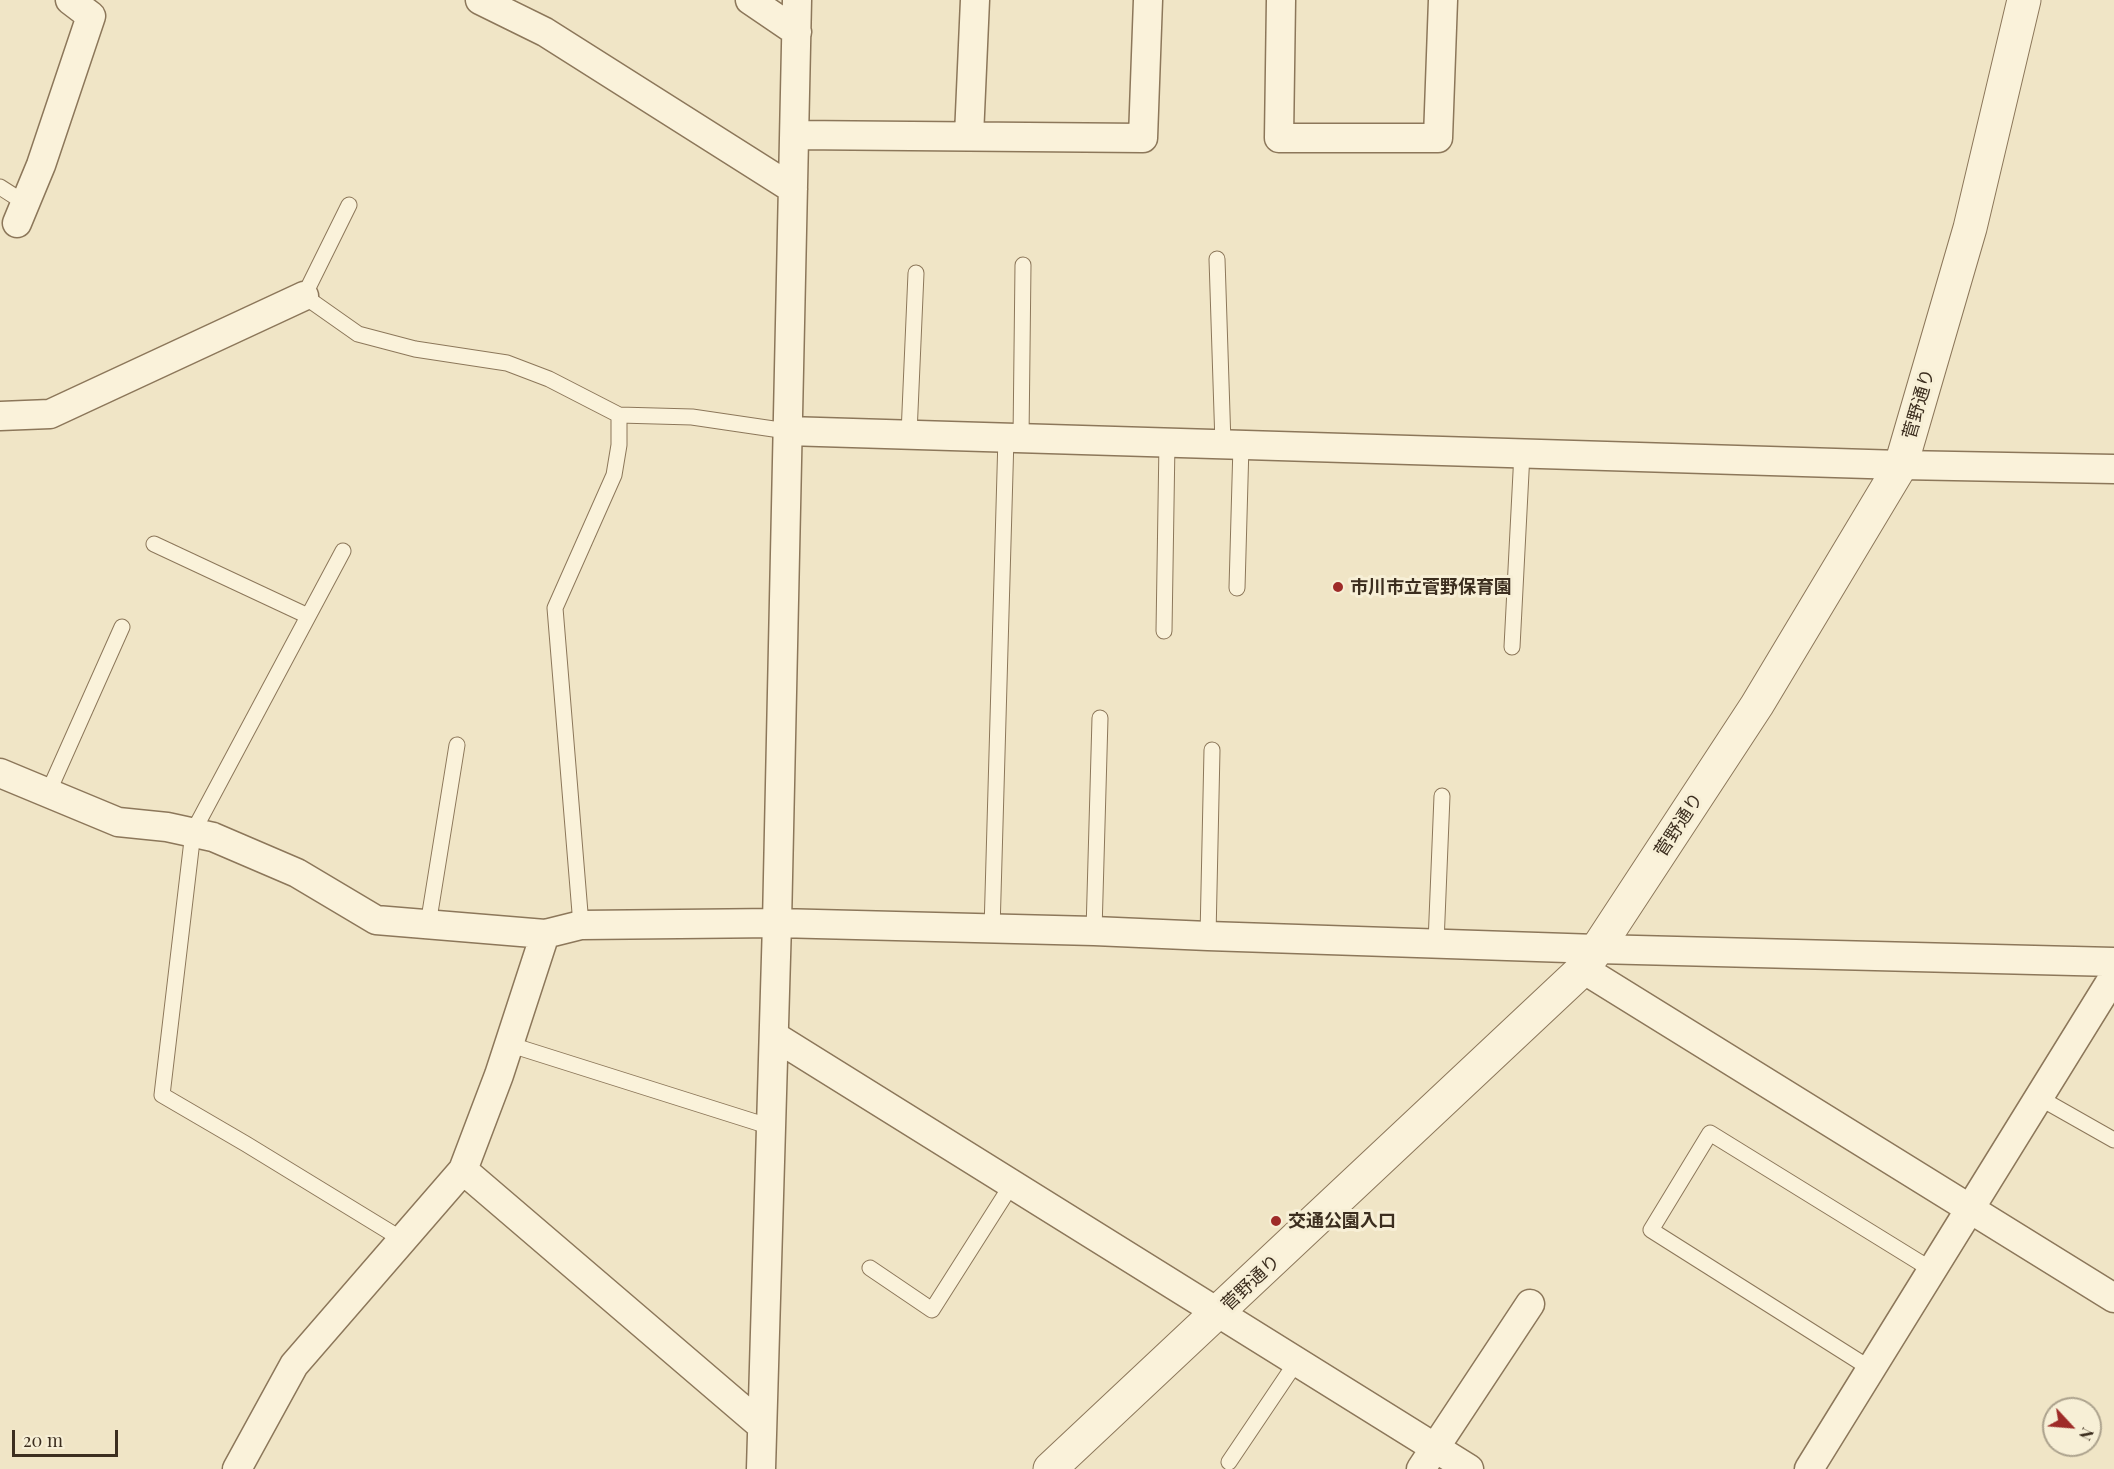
<!DOCTYPE html>
<meta charset="utf-8">
<style>
body{margin:0}
#map{position:relative;width:2114px;height:1469px;overflow:hidden;background:#f0e5c6;font-family:"Playfair Display",serif}
canvas{display:block}
.north{position:absolute;left:2042px;top:1397px;width:60px;height:60px;box-sizing:border-box;background:#f7efd6;border:2px solid #aca28d;border-radius:50%;rotate:116deg;font-size:16px;font-weight:700;line-height:24px;text-align:center;color:#3c2e1f}
.north::after{content:'';display:block;margin:auto;width:21px;height:27px;background:#9e2b28;clip-path:polygon(50% 0,100% 100%,50% 72%,0 100%)}
.scale{position:absolute;left:12px;top:1430px;width:106px;height:27px;box-sizing:border-box;border:3px solid #3c2e1f;border-top:0;padding-left:8px;font-size:18px;line-height:21px;white-space:nowrap;color:#3c2e1f;-webkit-text-stroke:4px #f7efd6;paint-order:stroke}
</style>
<div id="map">
<canvas width="2114" height="1469"></canvas>
<div class="north">N</div>
<div class="scale">20 m</div>
</div>
<script>
const ctx = document.querySelector('canvas').getContext('2d');
ctx.lineJoin = 'round';
const poly = rows => new Path2D(rows.map(r => 'M' + r).join(''));
function stroke(path, color, width, dash) { ctx.strokeStyle = color; ctx.lineWidth = width; ctx.lineCap = dash ? 'butt' : 'round'; ctx.setLineDash(dash || []); ctx.stroke(path); }
function write(font, color, halo, rows, align = 'center') {
  ctx.font = font + ' "Playfair Display","Noto Sans JP",serif'; ctx.lineWidth = 6; ctx.setLineDash([]); ctx.textBaseline = 'middle'; ctx.strokeStyle = halo; ctx.fillStyle = color; for (const [text, x, y, turn = 0] of rows) {
    ctx.save(); ctx.translate(x, y); ctx.rotate((+turn || 0) * Math.PI / 180); ctx.textAlign = isNaN(turn) ? turn : align; if (halo) ctx.strokeText(text, 0, 0); ctx.fillText(text, 0, 0); ctx.restore();
  }
}
const service = poly([
 [0,187,25,203],
 [349,205,304,296,358,334,415,349,507,363,549,379,619,415,692,417,787,431],
 [1217,259,1223,444],
 [909,434,916,273],
 [1021,438,1023,265],
 [154,544,308,616],
 [343,551,193,832,162,1095,246,1144,403,1240],
 [1237,588,1241,445],
 [1164,631,1167,442],
 [1512,647,1522,453],
 [48,793,122,627],
 [428,925,457,745],
 [581,925,555,608,614,475,619,445,619,415],
 [992,930,1006,437],
 [1094,931,1100,718],
 [1208,936,1212,750],
 [1436,943,1442,796],
 [508,1044,771,1127],
 [2038,1097,2114,1140],
 [870,1268,932,1310,1012,1184],
 [1871,1369,1651,1230,1710,1133,1932,1270],
 [1229,1462,1297,1361]
]);
const minor = poly([
 [480,0,545,32,793,189],
 [750,0,797,32],
 [1281,0,1279,138,1438,138,1443,0],
 [795,135,1143,138,1148,0],
 [969,136,975,0],
 [17,223,41,165,91,16,70,0],
 [0,416,50,414,304,296],
 [787,431,1901,465,2114,469],
 [0,773,118,822,167,827,213,837,297,873,376,920,545,934,581,925,777,923,1094,931,1208,936,1597,949,2114,962],
 [1583,969,2114,1298],
 [774,1036,1469,1469],
 [463,1170,762,1426],
 [237,1469,294,1365,463,1170,499,1075,545,934],
 [761,1469,777,923,797,0],
 [1421,1469,1530,1304],
 [1809,1469,2114,976]
]);
const tertiary = poly([
 [1050,1469,1583,969,1597,949,1757,705,1901,465,1970,228,2024,0]
]);
stroke(service, '#8c775a', 17);
stroke(minor, '#8c775a', 31);
stroke(tertiary, '#8c775a', 35);
stroke(service, '#faf2da', 15);
stroke(minor, '#faf2da', 28);
stroke(tertiary, '#faf2da', 33);
for (const [x, y, r, color] of [
 [1338,587,6,"#9e2b28"],
 [1276,1221,6,"#9e2b28"]
]) { const dot = new Path2D(); dot.arc(x, y, r, 0, 2 * Math.PI); ctx.fillStyle = color; ctx.fill(dot); stroke(dot, '#f7efd6', 2); }
write('18px', '#3c2e1f', '#f7efd6', [
 ["菅野通り",1919,404,-74],
 ["菅野通り",1679,825,-57],
 ["菅野通り",1251,1283,-43]
]);
write('bold 18px', '#3c2e1f', '#f7efd6', [
 ["市川市立菅野保育園",1350,587],
 ["交通公園入口",1288,1221]
], 'left');
</script>
